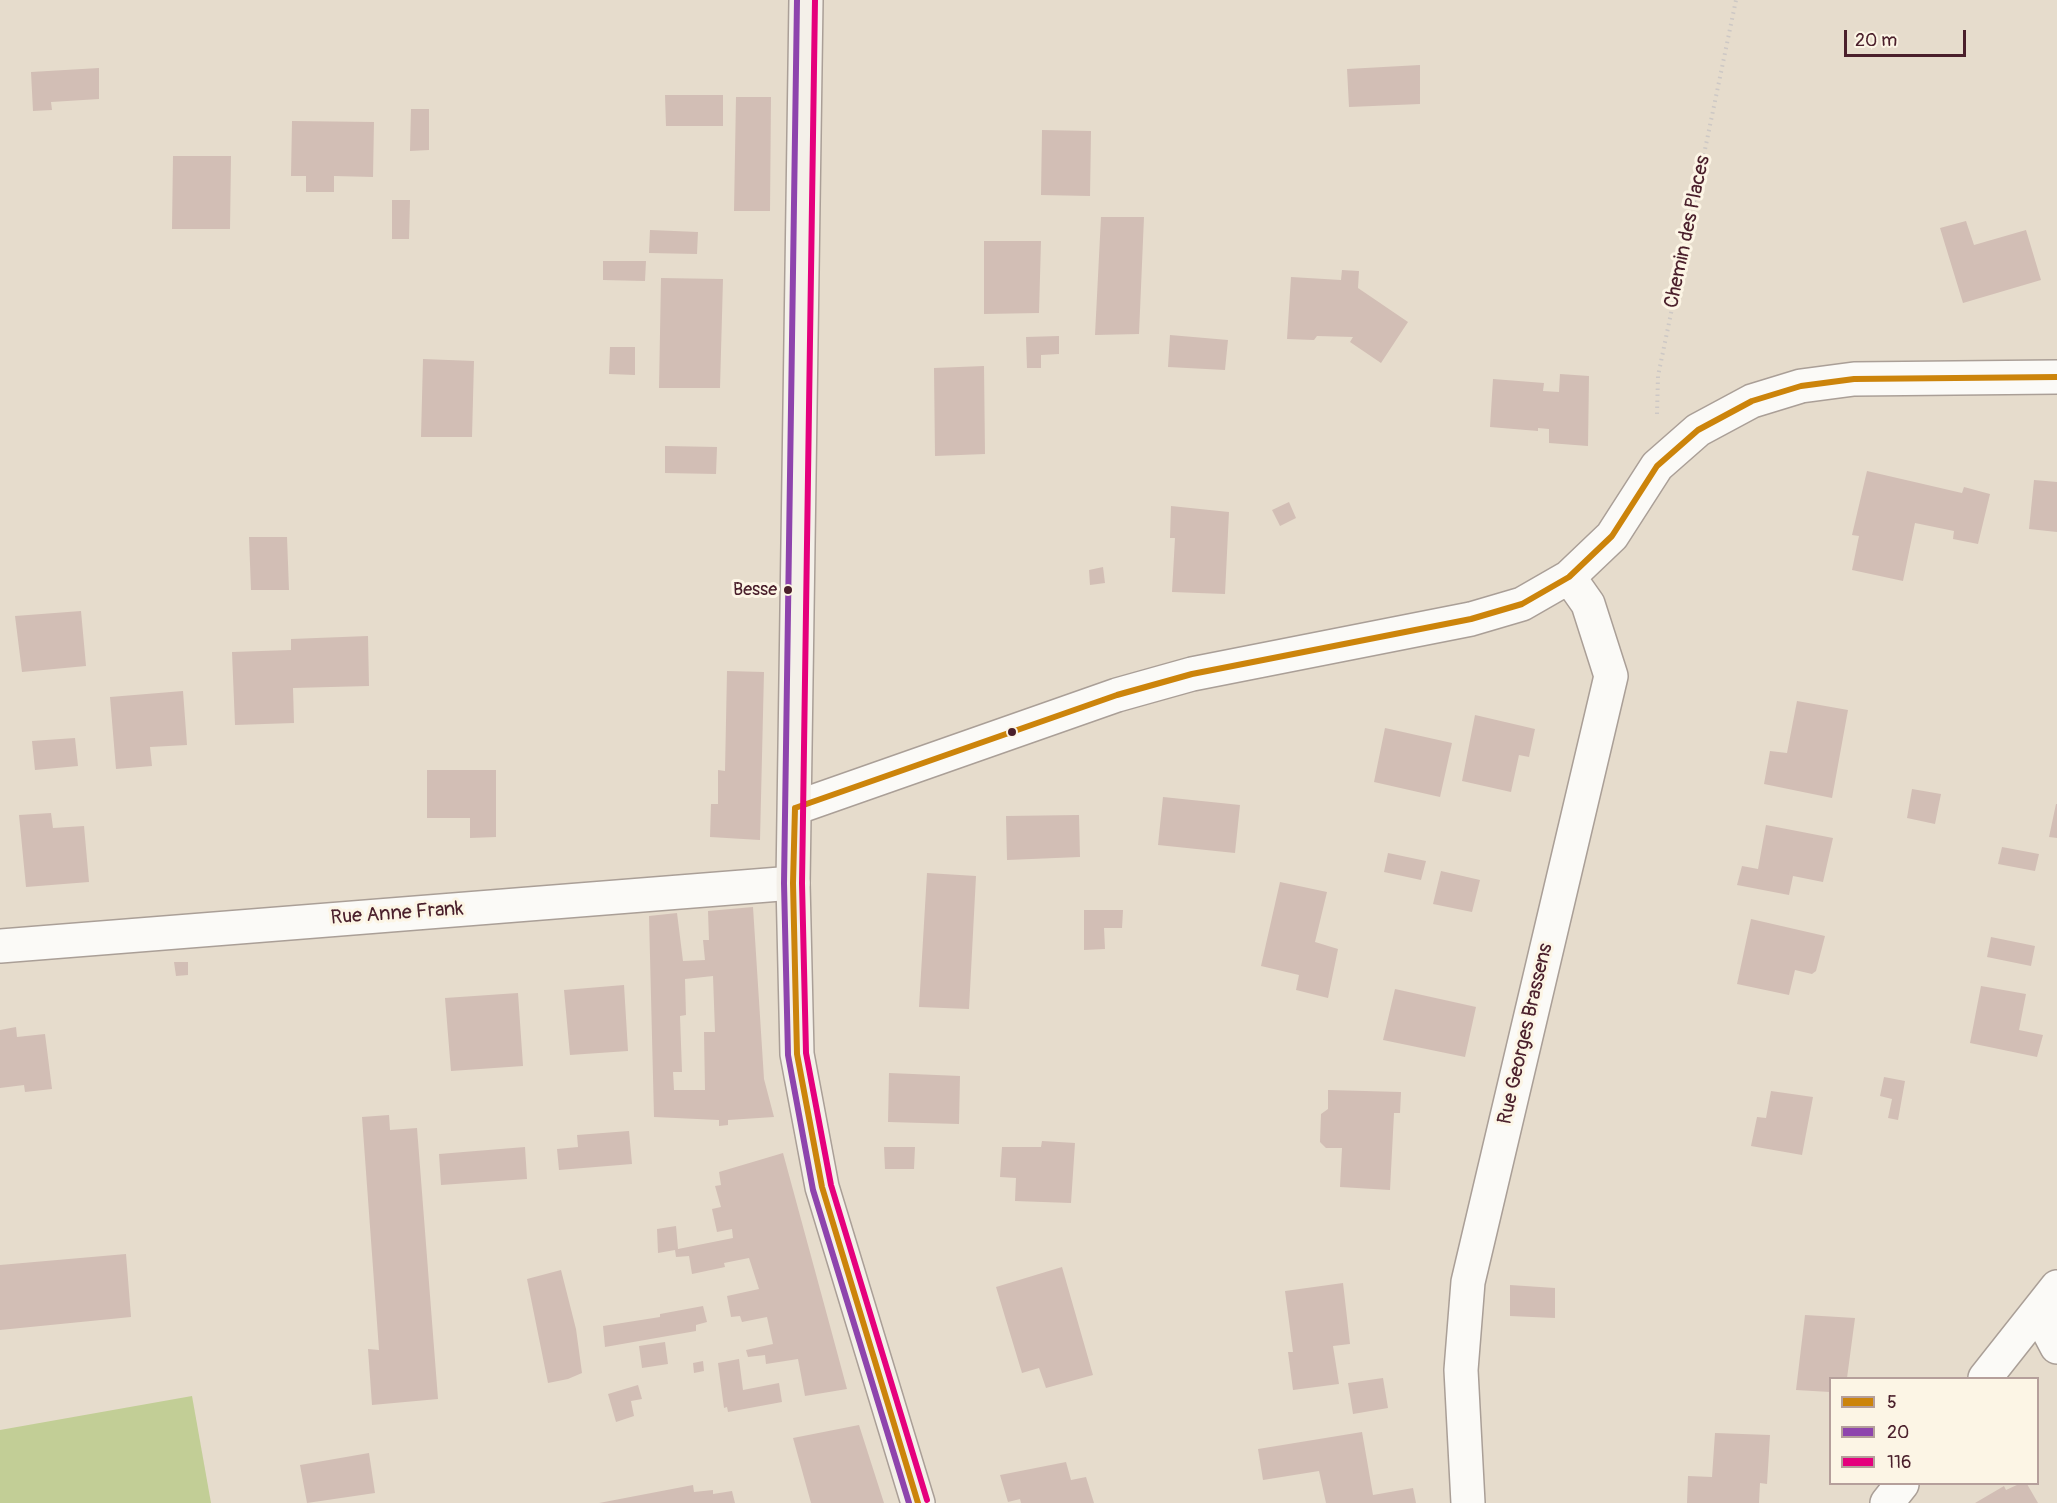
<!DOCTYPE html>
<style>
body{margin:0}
#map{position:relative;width:2057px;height:1503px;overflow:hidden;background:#e6dccc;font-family:Pangolin,sans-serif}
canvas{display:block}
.legend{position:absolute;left:1829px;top:1377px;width:210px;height:108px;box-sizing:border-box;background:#fcf5e5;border:2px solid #b59f9b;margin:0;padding:8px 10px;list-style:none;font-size:18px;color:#4a1f2b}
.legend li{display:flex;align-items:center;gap:12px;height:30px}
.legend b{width:30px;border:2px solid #b59f9b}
.scale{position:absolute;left:1844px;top:30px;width:122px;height:27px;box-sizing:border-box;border:3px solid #4a1f2b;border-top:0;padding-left:8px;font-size:18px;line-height:21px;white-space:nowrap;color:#4a1f2b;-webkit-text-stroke:4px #fcf5e5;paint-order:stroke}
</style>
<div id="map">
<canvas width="2057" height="1503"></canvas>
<ul class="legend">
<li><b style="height:8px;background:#cc840b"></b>5</li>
<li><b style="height:8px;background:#8e44ad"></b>20</li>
<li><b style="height:8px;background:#e5007d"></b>116</li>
</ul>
<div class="scale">20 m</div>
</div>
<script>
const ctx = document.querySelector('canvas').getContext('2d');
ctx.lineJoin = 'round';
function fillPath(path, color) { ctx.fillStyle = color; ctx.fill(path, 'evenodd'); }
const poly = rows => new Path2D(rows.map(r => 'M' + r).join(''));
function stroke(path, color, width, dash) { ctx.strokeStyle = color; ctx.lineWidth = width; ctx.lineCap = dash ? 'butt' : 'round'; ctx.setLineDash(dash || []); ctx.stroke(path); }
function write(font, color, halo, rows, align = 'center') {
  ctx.font = font + ' Pangolin,sans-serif'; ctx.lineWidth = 6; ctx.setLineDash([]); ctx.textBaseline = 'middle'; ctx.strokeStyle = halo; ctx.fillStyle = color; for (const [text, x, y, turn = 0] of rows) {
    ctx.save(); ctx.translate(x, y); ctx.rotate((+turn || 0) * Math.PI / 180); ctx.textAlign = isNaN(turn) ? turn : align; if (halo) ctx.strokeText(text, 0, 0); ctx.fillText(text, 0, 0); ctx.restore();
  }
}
fillPath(poly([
 [192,1396,211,1503,0,1503,0,1430]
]), '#c2ce96');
fillPath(poly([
 [1420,65,1420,104,1349,107,1347,69],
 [99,68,99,99,51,102,52,110,33,111,31,72],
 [665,95,723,95,723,126,666,126],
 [736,97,771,97,770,211,734,211],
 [411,109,429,109,429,150,410,151],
 [292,121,374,122,373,177,334,176,334,192,306,192,306,176,291,176],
 [1042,130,1091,131,1090,196,1041,195],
 [173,156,231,156,230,229,172,229],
 [392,200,410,200,409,239,392,239],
 [1101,217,1144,217,1139,334,1095,335],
 [1966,221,1974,245,2026,230,2041,280,1963,303,1940,228],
 [650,230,698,232,697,254,649,253],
 [984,241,1041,241,1039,313,984,314],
 [603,261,646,261,645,281,603,280],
 [1342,270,1359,271,1358,288,1408,322,1381,363,1350,342,1353,337,1317,336,1314,340,1287,339,1291,277,1341,280],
 [661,278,723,279,720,388,659,388],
 [1170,335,1228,340,1225,370,1168,367],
 [1059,336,1059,354,1041,355,1041,368,1027,368,1026,337],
 [610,347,635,347,635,375,609,374],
 [423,359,474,361,472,437,421,437],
 [984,366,985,454,935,456,934,368],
 [1560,374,1589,376,1588,446,1549,443,1549,429,1538,428,1538,431,1490,427,1493,379,1544,383,1543,391,1559,392],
 [665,446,717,447,716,474,665,473],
 [1867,471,1962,493,1964,487,1990,494,1978,544,1953,539,1954,531,1915,523,1903,581,1852,570,1859,536,1852,535],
 [2034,480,2057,482,2057,532,2029,529],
 [1289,502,1296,518,1280,526,1272,510],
 [1171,506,1229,512,1225,594,1172,592,1175,538,1170,538],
 [249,537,287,537,289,590,251,590],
 [1103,567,1105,583,1090,585,1089,570],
 [81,611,86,666,22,672,15,616],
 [368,636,369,686,293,688,294,723,235,725,232,652,291,650,291,639],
 [727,671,764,672,760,840,710,837,711,804,718,804,718,770,725,771],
 [183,691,187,745,150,747,152,766,116,769,110,697],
 [1797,701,1848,710,1832,798,1764,784,1770,751,1787,753],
 [1475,715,1535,729,1529,757,1519,755,1511,792,1462,781],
 [1385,728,1452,743,1440,797,1374,782],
 [75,738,78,766,35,770,32,741],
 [427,770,496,770,496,837,470,838,470,818,427,818],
 [1912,789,1941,794,1935,824,1907,818],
 [1163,797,1240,805,1235,853,1158,845],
 [2056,804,2057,804,2057,838,2049,837],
 [51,813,53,828,84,826,89,882,26,887,19,815],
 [1079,815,1080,857,1007,860,1006,816],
 [1766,825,1833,838,1823,882,1793,876,1789,895,1737,885,1742,866,1758,869],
 [2002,847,2039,854,2035,871,1998,864],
 [1388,853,1426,861,1421,880,1384,872],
 [1441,871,1480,880,1472,912,1433,904],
 [927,873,976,876,969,1009,919,1007],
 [1280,882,1327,892,1315,942,1338,949,1328,998,1296,990,1299,975,1261,966],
 [753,907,764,1079,774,1117,728,1120,728,1125,719,1126,719,1120,654,1117,649,916,677,913,683,961,705,960,703,940,709,940,708,911],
 [713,976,715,1032,704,1032,705,1090,674,1090,673,1072,682,1072,680,1016,686,1015,685,979],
 [1084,910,1123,910,1122,928,1104,928,1105,949,1084,950],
 [1751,919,1825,936,1816,971,1812,974,1795,970,1789,995,1737,984],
 [1991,937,2035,946,2031,966,1987,957],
 [174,962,188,962,188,975,176,976],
 [624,985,628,1051,570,1055,564,990],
 [1981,986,2026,994,2019,1030,2043,1035,2037,1057,1970,1043],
 [1395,989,1476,1007,1465,1057,1383,1040],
 [518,993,523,1066,451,1071,445,998],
 [16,1027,17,1037,45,1034,52,1089,25,1092,24,1085,0,1088,0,1030],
 [889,1073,960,1076,959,1124,888,1122],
 [1884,1077,1905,1081,1898,1120,1888,1118,1892,1099,1880,1096],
 [1328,1090,1401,1092,1400,1113,1394,1113,1390,1190,1340,1187,1342,1148,1326,1148,1320,1142,1321,1114,1328,1109],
 [1771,1091,1813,1097,1802,1155,1751,1146,1757,1117,1766,1118],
 [389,1115,390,1130,417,1128,438,1399,372,1405,368,1349,379,1350,362,1117],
 [629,1131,632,1164,559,1170,557,1149,578,1147,577,1135],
 [1042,1141,1075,1143,1071,1203,1015,1201,1016,1178,1000,1177,1002,1147,1041,1147],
 [525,1147,527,1179,441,1185,439,1154],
 [884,1147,915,1147,914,1169,885,1169],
 [783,1153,830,1326,847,1389,805,1396,798,1359,766,1364,765,1355,748,1357,746,1350,773,1344,767,1317,742,1322,740,1316,731,1317,727,1296,759,1289,749,1258,724,1263,725,1267,692,1274,689,1256,676,1257,675,1250,658,1253,657,1229,676,1226,678,1249,733,1238,732,1229,717,1232,712,1209,721,1207,715,1186,721,1185,719,1172],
 [126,1254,131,1317,0,1330,0,1265],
 [1062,1267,1093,1375,1046,1388,1039,1368,1022,1373,996,1287],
 [561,1270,576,1329,582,1373,568,1379,548,1383,527,1279],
 [1343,1283,1350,1344,1333,1346,1339,1384,1293,1390,1288,1352,1293,1352,1285,1291],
 [1510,1285,1555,1288,1555,1318,1510,1316],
 [703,1306,707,1322,696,1325,696,1331,605,1347,603,1326,660,1317,660,1314],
 [1805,1315,1855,1318,1847,1378,1830,1378,1830,1392,1796,1390],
 [665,1342,668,1364,642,1368,639,1346],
 [739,1359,743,1390,779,1383,782,1402,728,1412,727,1407,724,1408,718,1363],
 [703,1361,704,1371,694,1373,693,1363],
 [1383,1378,1388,1408,1353,1414,1348,1383],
 [638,1385,642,1399,631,1401,634,1416,616,1422,608,1394],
 [859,1425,884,1503,811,1503,793,1438],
 [1362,1432,1373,1495,1413,1488,1416,1503,1326,1503,1319,1471,1263,1480,1258,1449],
 [1715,1433,1770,1435,1767,1484,1760,1483,1759,1503,1687,1503,1688,1476,1712,1477],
 [369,1453,375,1493,307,1503,300,1465],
 [1066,1462,1071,1480,1086,1477,1094,1503,1021,1503,1020,1499,1008,1502,1000,1475],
 [2019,1484,2027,1484,2038,1503,1975,1503,2004,1486,2006,1490],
 [693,1485,694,1492,713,1490,713,1494,732,1491,735,1503,599,1503]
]), '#d2beb5');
const minor = poly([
 [795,808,1117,695,1192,674,1471,619,1522,604,1569,577,1612,536,1657,466,1698,430,1752,401,1801,386,1854,379,2057,377],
 [0,946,793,883],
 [2038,1311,2057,1347],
 [1985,1378,2057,1287],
 [1468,1503,1461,1370,1468,1282,1611,676,1588,604,1569,577],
 [1887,1503,1902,1484]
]);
const secondary = poly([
 [806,0,793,883,797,1054,822,1187,918,1503]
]);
stroke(minor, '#aa9f97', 36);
stroke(secondary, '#aa9f97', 36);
stroke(poly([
 [1657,414,1658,376,1736,0]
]), '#cdc8c5', 4, [1.5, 4.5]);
stroke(minor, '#fbfaf7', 33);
stroke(secondary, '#f4f0e9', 33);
stroke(poly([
 [795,808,1117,695,1192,674,1471,619,1522,604,1569,577,1612,536,1657,466,1698,430,1752,401,1801,386,1854,379,2057,377],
 [795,808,793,883,797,1054,822,1187,918,1503]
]), '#cc840b', 6);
stroke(poly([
 [797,0,784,883,788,1055,813,1190,909,1503]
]), '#8e44ad', 6);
stroke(poly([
 [815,0,802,883,806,1053,831,1185,927,1500]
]), '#e5007d', 6);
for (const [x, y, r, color] of [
 [788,590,5,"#4a1f2b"],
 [1012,732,5,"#4a1f2b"]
]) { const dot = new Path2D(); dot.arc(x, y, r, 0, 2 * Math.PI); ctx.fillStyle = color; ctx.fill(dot); stroke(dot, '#fcf5e5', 2); }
write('18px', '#4a1f2b', '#fcf5e5', [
 ["Besse",777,590]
], 'right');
write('20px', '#4a1f2b', '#fcf5e5', [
 ["Chemin des Places",1688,232,-78],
 ["Rue Anne Frank",397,914,-4],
 ["Rue Georges Brassens",1526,1034,-77]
]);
</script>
